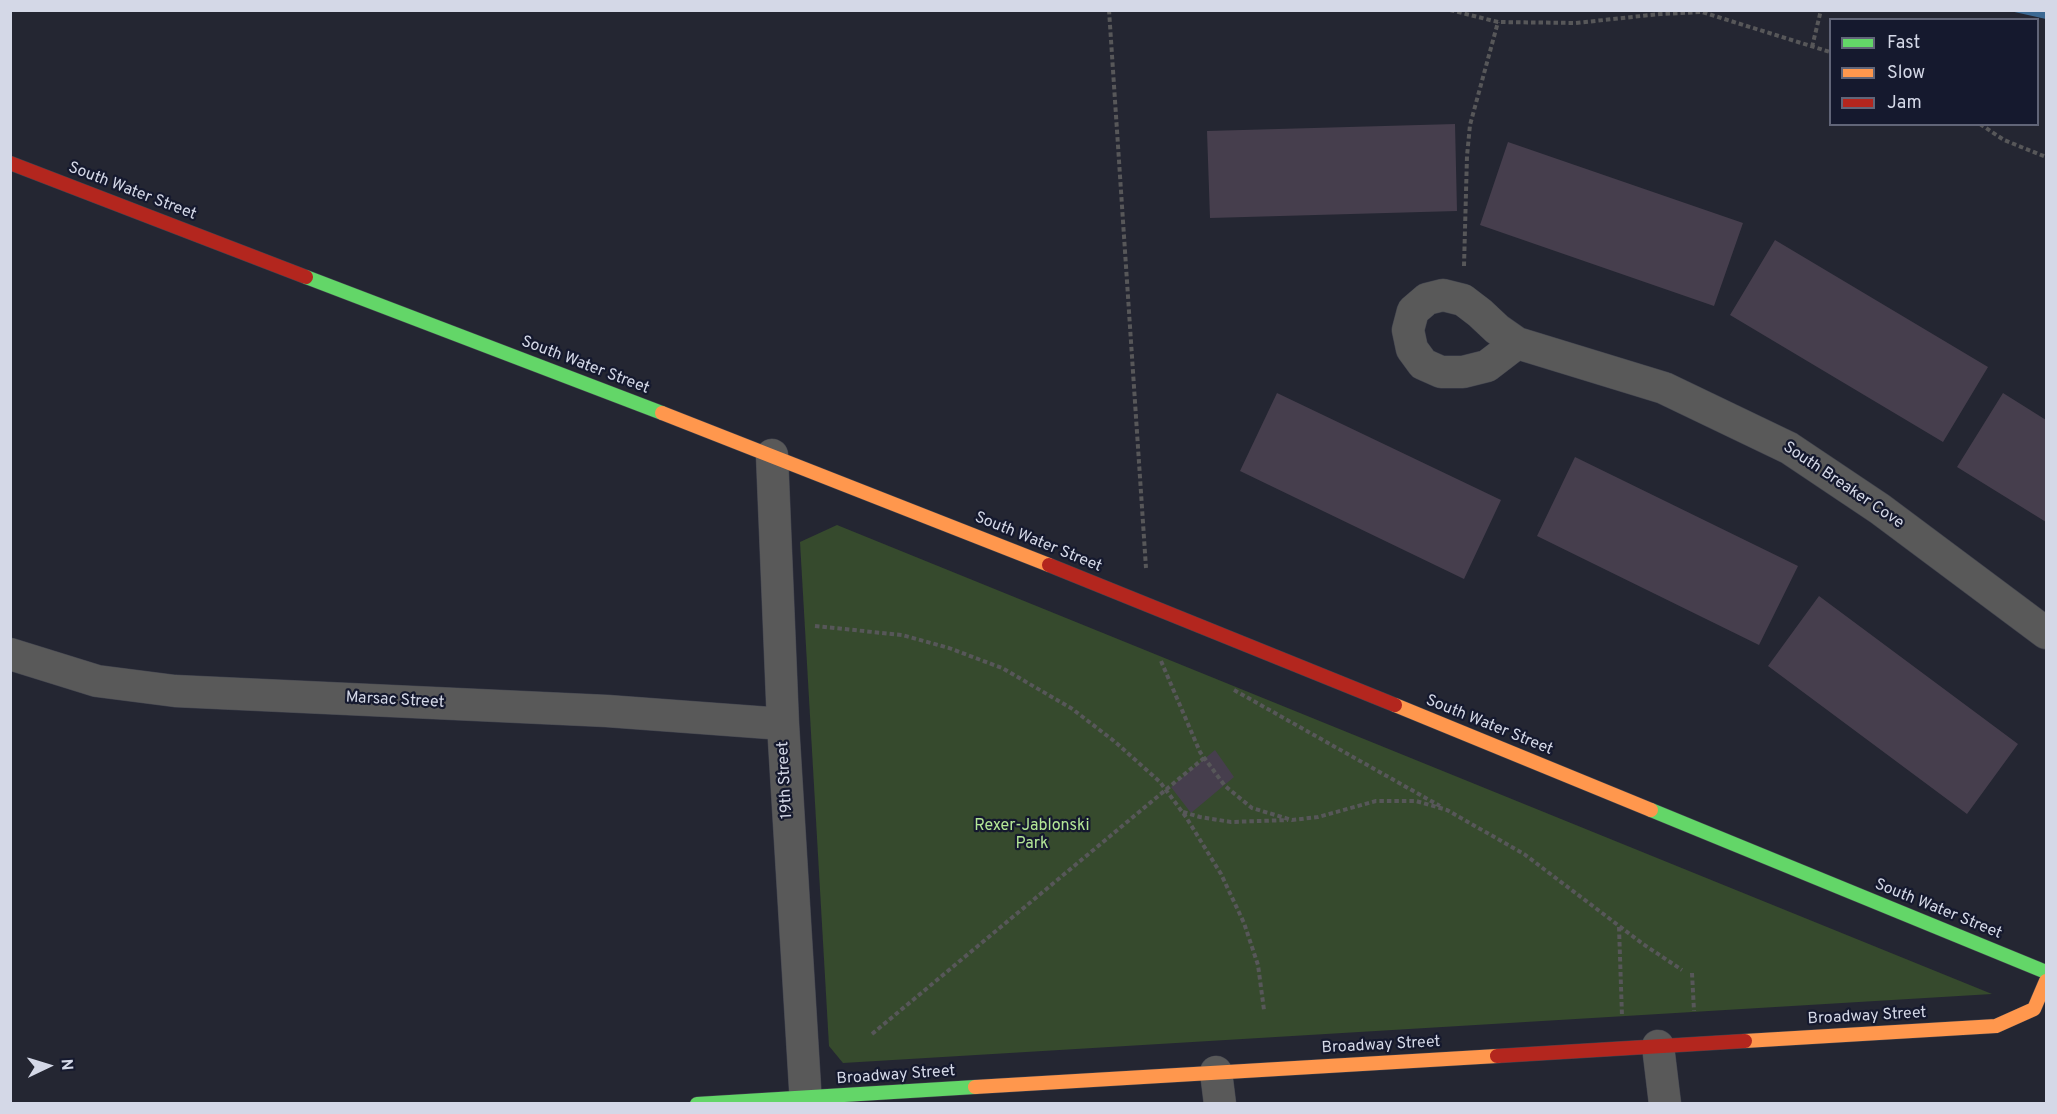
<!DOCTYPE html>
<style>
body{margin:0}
#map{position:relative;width:2057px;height:1114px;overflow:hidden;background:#242632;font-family:Overpass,sans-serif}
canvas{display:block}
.frame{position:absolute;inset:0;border:12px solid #d4d8e7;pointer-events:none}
.legend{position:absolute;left:1829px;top:18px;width:210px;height:108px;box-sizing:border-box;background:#15192e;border:2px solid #616578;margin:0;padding:8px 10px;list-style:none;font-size:18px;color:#d4d8e7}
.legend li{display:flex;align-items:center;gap:12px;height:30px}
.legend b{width:30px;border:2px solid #616578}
.north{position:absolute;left:18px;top:1036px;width:60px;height:60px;-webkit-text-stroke:4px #15192e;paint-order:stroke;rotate:86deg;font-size:16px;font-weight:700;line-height:24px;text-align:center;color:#d4d8e7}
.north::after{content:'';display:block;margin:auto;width:21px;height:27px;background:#d4d8e7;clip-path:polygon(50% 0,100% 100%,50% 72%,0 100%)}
</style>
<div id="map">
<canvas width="2057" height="1114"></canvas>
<div class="frame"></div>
<ul class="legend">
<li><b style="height:8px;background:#63d668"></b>Fast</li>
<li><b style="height:8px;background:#ff974d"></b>Slow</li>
<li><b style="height:8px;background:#b3261e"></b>Jam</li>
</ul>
<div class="north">N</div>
</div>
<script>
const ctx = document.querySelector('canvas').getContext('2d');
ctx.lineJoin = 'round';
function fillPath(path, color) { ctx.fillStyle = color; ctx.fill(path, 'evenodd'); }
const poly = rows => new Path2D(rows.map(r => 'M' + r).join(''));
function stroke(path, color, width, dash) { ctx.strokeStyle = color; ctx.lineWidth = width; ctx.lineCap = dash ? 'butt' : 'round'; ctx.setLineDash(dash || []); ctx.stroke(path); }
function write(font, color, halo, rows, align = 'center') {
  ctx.font = font + ' Overpass,sans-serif'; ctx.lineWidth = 4.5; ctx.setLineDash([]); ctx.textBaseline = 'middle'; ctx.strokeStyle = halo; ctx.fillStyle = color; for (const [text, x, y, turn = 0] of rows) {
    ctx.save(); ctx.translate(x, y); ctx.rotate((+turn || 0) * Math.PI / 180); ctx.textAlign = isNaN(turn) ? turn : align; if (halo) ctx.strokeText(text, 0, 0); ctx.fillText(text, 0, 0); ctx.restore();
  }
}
fillPath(poly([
 [837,525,1992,994,843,1063,829,1046,800,542]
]), '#364a2d');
fillPath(poly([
 [2010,11,2046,11,2046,19]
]), '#3c6993');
fillPath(poly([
 [1455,124,1457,211,1210,218,1207,131],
 [1508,142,1743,223,1714,306,1480,225],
 [1775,240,1988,367,1943,442,1730,315],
 [1277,393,1501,500,1464,579,1240,471],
 [2003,393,2046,420,2046,522,1957,467],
 [1575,457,1798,566,1759,645,1537,536],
 [1819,596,2018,744,1967,814,1768,666],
 [1215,750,1234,777,1191,813,1171,787]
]), '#463e4d');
const street = poly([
 [1517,343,1487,366,1463,372,1441,372,1423,364,1412,349,1408,330,1413,311,1427,299,1443,295,1463,300,1480,313,1497,329,1517,343,1664,388,1789,448,1880,509,2046,633],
 [772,455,783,724,806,1104],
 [10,654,97,681,175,691,607,711,783,724],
 [1658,1046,1665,1104],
 [1216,1072,1220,1104]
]);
const fast = poly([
 [306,277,662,413],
 [1651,810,2046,972],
 [697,1104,975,1087]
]);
const slow = poly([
 [662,413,1049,565],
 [1395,705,1651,810],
 [1745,1041,1996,1026,2034,1009,2046,981],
 [975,1087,1497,1056]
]);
const jam = poly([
 [10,163,306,277],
 [1049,565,1395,705],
 [1497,1056,1745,1041]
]);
stroke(street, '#41434e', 33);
stroke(fast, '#41434e', 15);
stroke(slow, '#41434e', 15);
stroke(jam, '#41434e', 15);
stroke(poly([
 [1109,10,1146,568],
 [1450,10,1498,22,1576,23,1660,14,1702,12,1830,52],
 [1812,47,1821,10],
 [1980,124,2004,140,2046,157],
 [1464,266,1467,156,1470,125,1498,22],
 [815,626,902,635,949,648,1002,668,1071,708,1114,741,1160,782,1186,817,1221,874,1244,923,1258,965,1264,1010],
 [1161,661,1200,752,1225,786,1252,808,1292,820,1318,817,1376,801,1416,801,1447,810,1524,854,1643,944,1682,970],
 [1234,690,1440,806],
 [1183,812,1200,817,1231,822,1288,820],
 [1619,927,1622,1016],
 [1692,973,1694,1011],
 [872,1034,1204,758]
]), '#575759', 4, [4.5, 3]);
stroke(street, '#595959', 32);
stroke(fast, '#63d668', 14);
stroke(slow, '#ff974d', 14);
stroke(jam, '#b3261e', 14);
write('16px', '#d4d8e7', '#15192e', [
 ["South Water Street",132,192,21],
 ["South Water Street",585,366,21],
 ["South Breaker Cove",1843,486,34],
 ["South Water Street",1038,543,22],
 ["Marsac Street",395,701,3],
 ["South Water Street",1489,726,22],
 ["19th Street",786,780,-93],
 ["South Water Street",1938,910,22],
 ["Broadway Street",1867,1017,-3],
 ["Broadway Street",1381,1046,-3],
 ["Broadway Street",896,1076,-4]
]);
write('16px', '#b3e696', '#15192e', [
 ["Rexer-Jablonski",1032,827],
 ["Park",1032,845]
]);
</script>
